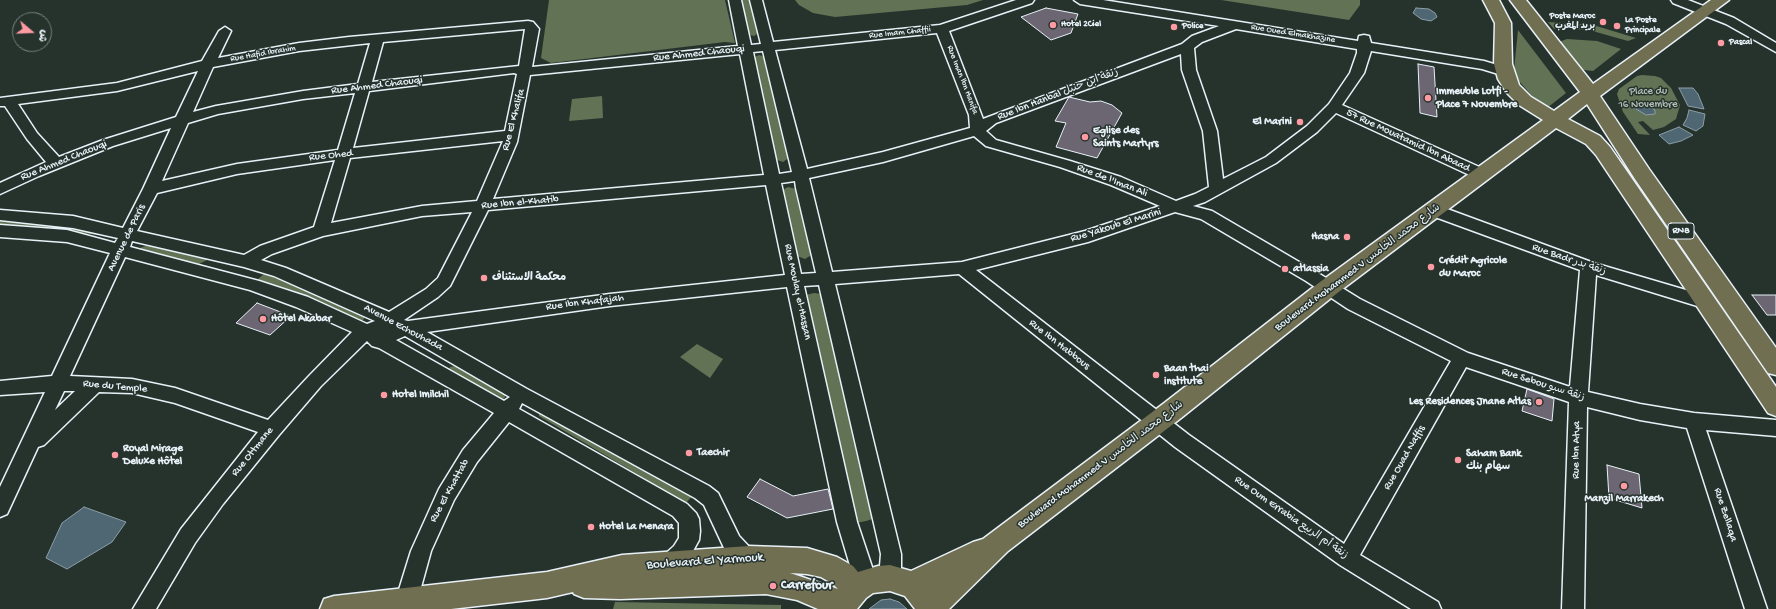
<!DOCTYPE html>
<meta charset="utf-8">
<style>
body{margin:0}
#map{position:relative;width:1776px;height:609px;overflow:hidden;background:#26332d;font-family:"Gochi Hand","Playpen Sans Arabic",sans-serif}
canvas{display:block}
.north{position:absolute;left:12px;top:12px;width:40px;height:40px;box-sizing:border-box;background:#26332d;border:1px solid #747f7e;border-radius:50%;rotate:109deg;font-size:11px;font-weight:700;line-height:16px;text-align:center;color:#e8f1f8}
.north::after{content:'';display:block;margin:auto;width:14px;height:18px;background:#ff9aa2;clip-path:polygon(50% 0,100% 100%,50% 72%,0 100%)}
</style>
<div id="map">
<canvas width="1776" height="609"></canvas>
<div class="north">ش</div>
</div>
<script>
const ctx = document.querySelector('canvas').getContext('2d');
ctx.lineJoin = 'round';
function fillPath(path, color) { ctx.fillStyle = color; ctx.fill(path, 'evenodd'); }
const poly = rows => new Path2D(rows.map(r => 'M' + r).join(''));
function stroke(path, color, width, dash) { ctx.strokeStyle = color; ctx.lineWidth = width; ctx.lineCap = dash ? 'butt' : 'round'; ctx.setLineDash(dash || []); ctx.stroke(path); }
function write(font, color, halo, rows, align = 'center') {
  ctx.font = font + ' "Gochi Hand","Playpen Sans Arabic",sans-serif'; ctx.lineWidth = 3; ctx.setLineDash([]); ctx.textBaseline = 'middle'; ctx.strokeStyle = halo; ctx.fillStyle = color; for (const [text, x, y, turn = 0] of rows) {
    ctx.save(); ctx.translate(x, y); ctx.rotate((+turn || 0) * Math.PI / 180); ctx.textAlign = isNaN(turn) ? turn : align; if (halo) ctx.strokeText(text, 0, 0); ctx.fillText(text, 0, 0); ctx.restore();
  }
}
fillPath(poly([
 [549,0,725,0,735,43,725,42,551,63,541,58],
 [739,0,752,0,760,32,754,36,747,34],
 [795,0,983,0,967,5,835,17,813,13,799,5],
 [1221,0,1360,0,1360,5,1349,20],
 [1548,22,1593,25,1636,38,1628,41,1589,30,1560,28,1554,29],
 [1518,30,1566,93,1547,108,1533,97,1519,81,1514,70],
 [1567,39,1597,41,1621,49,1593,71,1584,70,1579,68,1559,42],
 [759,55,765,57,790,157,783,162,774,159,753,58],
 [1642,75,1655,76,1661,78,1671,88,1680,105,1676,119,1664,127,1653,130,1643,121,1638,122,1650,135,1638,134,1623,112,1617,94,1619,89,1637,76],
 [602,96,603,118,569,121,572,99],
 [788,187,796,189,813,254,805,259,797,256,781,191],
 [0,218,23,220,109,234,102,235,0,226],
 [148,245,206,258,207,260,199,264,142,251,140,248],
 [264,274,321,294,366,316,363,320,358,321,260,282,258,279],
 [814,293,822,294,876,518,866,521,856,523,806,295],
 [697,344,723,359,710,378,680,357],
 [455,366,505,394,505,397,501,402,448,371,450,367],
 [539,411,694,494,686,503,539,416],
 [615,602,781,605,781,609,613,609]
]), '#627254');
const water = poly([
 [1416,8,1429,9,1435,13,1437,17,1431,21,1421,19,1413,13,1416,8],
 [1679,88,1693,88,1698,94,1704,109,1688,106,1679,88],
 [1645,104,1655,110,1655,114,1646,115,1636,109,1637,105,1645,104],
 [1689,110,1705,114,1703,126,1696,131,1683,125,1687,118,1689,110],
 [1679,127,1693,135,1681,141,1669,144,1659,135,1679,127],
 [84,507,126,522,112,542,67,569,46,558,62,523,84,507],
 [890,599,899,602,907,609,869,609,881,600,890,599]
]);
fillPath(water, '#4e6772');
stroke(water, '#8c9ea8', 1);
const building = poly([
 [1046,8,1078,14,1071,33,1051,40,1021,17,1046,8],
 [1418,64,1434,67,1437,117,1420,113,1418,64],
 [1069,97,1090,102,1101,101,1112,105,1122,113,1097,158,1056,147,1066,123,1055,121,1069,97],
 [1752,295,1776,295,1776,315,1767,315,1752,295],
 [257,303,291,316,270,335,236,323,257,303],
 [1527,389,1554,399,1552,421,1522,411,1527,389],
 [1607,465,1639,474,1642,508,1609,498,1607,465],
 [760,479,793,496,828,489,833,509,787,518,747,497,760,479]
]);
fillPath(building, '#6b6671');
stroke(building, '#e8f1f8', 1);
const minor = poly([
 [729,0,741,0,751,45,761,44,750,0,762,0,773,42,940,25,1016,0,1034,0,1032,3,949,31,983,119,1182,44,1192,36,1219,26,1080,4,1074,0,1103,0,1358,41,1359,36,1364,35,1369,36,1371,43,1484,61,1510,69,1512,72,1510,75,1505,76,1482,69,1371,51,1364,73,1342,105,1486,170,1489,174,1486,178,1481,179,1476,178,1336,113,1317,132,1276,163,1205,202,1193,206,1212,211,1318,273,1360,299,1468,353,1570,387,1580,270,1427,214,1425,210,1427,206,1433,205,1439,206,1594,263,1713,298,1715,303,1713,308,1707,309,1596,275,1588,392,1640,404,1694,413,1776,420,1776,436,1706,430,1767,609,1745,609,1687,428,1640,420,1587,407,1584,609,1562,609,1569,402,1466,367,1360,555,1438,602,1441,609,1411,609,1340,565,1175,447,959,274,835,284,901,554,901,578,897,585,890,588,883,585,879,578,881,554,819,285,804,286,857,522,877,582,874,589,866,592,858,589,855,582,837,522,787,287,610,306,427,332,527,389,709,486,718,493,739,536,753,551,756,558,753,565,746,568,739,565,725,550,704,505,695,498,522,403,519,409,687,504,696,513,699,519,700,531,699,540,688,560,677,570,670,573,663,570,660,563,663,556,674,546,679,538,679,523,673,516,509,422,477,462,454,500,431,551,415,609,393,609,411,551,439,489,463,450,494,413,379,348,372,346,367,341,321,386,279,435,223,504,195,543,156,609,133,609,181,529,258,432,175,403,132,393,99,392,44,445,38,447,7,514,0,517,0,487,45,392,0,395,0,381,52,376,110,253,67,242,0,237,0,225,67,230,115,243,118,238,73,228,0,220,0,210,73,216,123,228,143,189,171,128,113,146,39,176,0,194,0,183,46,162,27,139,5,106,0,106,0,98,117,83,202,61,219,31,225,27,231,31,218,58,299,43,349,37,528,21,533,22,539,29,532,67,738,46,729,0],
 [525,29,519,66,372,82,383,42,525,29],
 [1236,29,1357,49,1357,53,1350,73,1329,104,1307,126,1266,157,1223,179,1217,131,1196,70,1194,48,1202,42,1236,29],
 [937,33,969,115,970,128,883,152,807,169,775,50,937,33],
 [370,43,358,84,303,91,216,106,193,112,213,67,299,51,370,43],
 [763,51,792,172,779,174,753,52,763,51],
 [740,54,764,175,493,199,517,142,530,75,740,54],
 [1181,54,1182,70,1203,131,1209,187,1195,194,1176,201,1121,177,1070,161,996,140,986,131,996,123,1181,54],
 [198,71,176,117,103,140,59,157,37,133,18,104,117,91,198,71],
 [514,73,517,74,505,131,353,148,369,91,514,73],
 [355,93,338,150,237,164,162,181,188,123,218,114,303,99,355,93],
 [974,136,986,146,1060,167,1111,185,1160,206,1085,231,962,262,832,272,809,178,883,162,974,136],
 [503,141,477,201,422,206,331,223,350,158,503,141],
 [335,160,314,227,260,246,244,255,137,231,157,193,237,174,335,160],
 [795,181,796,188,816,273,801,274,781,183,795,181],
 [766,185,785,275,610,294,408,321,404,320,438,297,450,286,488,210,766,185],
 [472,212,438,278,426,289,389,312,286,268,261,260,272,254,323,236,422,216,472,212],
 [1175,212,1201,219,1306,281,1348,309,1451,361,1344,544,1189,435,976,270,1088,242,1175,212],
 [132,241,244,267,274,276,375,321,367,324,308,297,259,281,130,247,132,241],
 [125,257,250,290,296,307,352,332,309,376,268,420,175,388,132,379,70,376,125,257],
 [405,336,510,397,504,401,396,340,405,336],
 [64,391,75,391,55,410,64,391],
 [1671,0,1688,0,1734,18,1776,43,1776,52,1726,24,1673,3,1671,0]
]);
const major = poly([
 [1483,0,1499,0,1511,23,1512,64,1519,85,1531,97,1554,111,1580,92,1510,0,1526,0,1593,84,1711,0,1729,0,1600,96,1649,169,1776,348,1776,375,1768,373,1635,179,1587,104,1568,119,1600,136,1610,147,1776,387,1776,416,1768,413,1596,155,1586,144,1556,128,1336,294,1181,418,1008,551,949,609,915,609,905,596,890,591,873,593,866,598,857,609,818,609,797,600,766,594,620,599,584,598,574,594,573,592,547,598,451,609,320,609,324,599,334,596,547,572,622,555,749,546,807,548,837,557,853,566,858,572,878,566,890,565,911,571,973,542,983,539,1163,404,1320,282,1543,120,1519,105,1506,92,1498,79,1494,64,1495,23,1483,0],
 [790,573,807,574,821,577,833,584,838,589,790,573]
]);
stroke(minor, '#e8f1f8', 3);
stroke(major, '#e8f1f8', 3);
fillPath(minor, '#26332d');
fillPath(major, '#716f52');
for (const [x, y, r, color] of [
 [1603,22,4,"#ff9aa2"],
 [1053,25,4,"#ff9aa2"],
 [1617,26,4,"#ff9aa2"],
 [1174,27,4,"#ff9aa2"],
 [1721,43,4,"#ff9aa2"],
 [1428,98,4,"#ff9aa2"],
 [1300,122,4,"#ff9aa2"],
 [1085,137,4,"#ff9aa2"],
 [1347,237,4,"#ff9aa2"],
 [1431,267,4,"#ff9aa2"],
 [1285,269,4,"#ff9aa2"],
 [484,278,4,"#ff9aa2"],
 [263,319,4,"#ff9aa2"],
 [1156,375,4,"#ff9aa2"],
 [384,395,4,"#ff9aa2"],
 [1539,402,4,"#ff9aa2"],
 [689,453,4,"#ff9aa2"],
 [115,455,4,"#ff9aa2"],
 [1458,460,4,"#ff9aa2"],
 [1624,486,4,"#ff9aa2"],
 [591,527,4,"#ff9aa2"],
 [773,586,4,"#ff9aa2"]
]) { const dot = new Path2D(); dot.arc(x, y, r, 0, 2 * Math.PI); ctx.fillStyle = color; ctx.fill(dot); stroke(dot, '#26332d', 1.5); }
write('bold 9px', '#e8f1f8', '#26332d', [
 ["Poste Maroc",1595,17,"right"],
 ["بريد المغرب",1595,27,"right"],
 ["La Poste",1625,21],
 ["Principale",1625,31],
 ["Hotel 2Ciel",1061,25],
 ["Police",1182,27],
 ["Pascal",1729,43]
], 'left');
write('9px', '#e8f1f8', '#26332d', [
 ["Rue Imam Chaffii",900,33,-6],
 ["Rue Oued Elmakhazine",1293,34,9],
 ["Rue Hafid Ibrahim",263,54,-10],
 ["Rue Iman lbn Hanifa",962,80,69]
]);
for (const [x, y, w] of [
 [1681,231,26]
]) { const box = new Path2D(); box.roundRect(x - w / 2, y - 8, w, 16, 3); ctx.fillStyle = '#26332d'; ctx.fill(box); stroke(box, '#e8f1f8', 1); }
write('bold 10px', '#e8f1f8', null, [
 ["RN8",1681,231]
]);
write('11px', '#e8f1f8', '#26332d', [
 ["Rue Ahmed Chaouqi",699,54,-6],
 ["Rue Ahmed Chaouqi",377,86,-7],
 ["Rue Ibn Hanbal زنقة ابن حنبل",1058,95,-21],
 ["Rue El Khalifa",514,120,-75],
 ["57 Rue Mouatamid Ibn Abaad",1408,141,25],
 ["Rue Ohed",331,156,-6],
 ["Rue Ahmed Chaouqi",64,161,-22],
 ["Rue de l'Iman Ali",1112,181,21],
 ["Rue Ibn el-Khatib",520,203,-5],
 ["Rue Yakoub El Marini",1116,226,-17],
 ["Avenue de Paris",127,238,-64],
 ["Rue Badr زنقة بدر",1569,260,19],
 ["Boulevard Mohammed V شارع محمد الخامس",1358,268,-37],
 ["Rue Moulay el-Hassan",797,292,78],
 ["Rue Ibn Khafajah",585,303,-7],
 ["Avenue Echouhada",403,328,28],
 ["Rue Ibn Habbous",1059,345,38],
 ["Rue Sebou زنقة سبو",1543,385,18],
 ["Rue du Temple",115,387,5],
 ["Rue Ibn Atya",1577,450,-89],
 ["Rue Ottmane",253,452,-51],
 ["Rue Ouad Naffis",1405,458,-60],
 ["Boulevard Mohammed V شارع محمد الخامس",1101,465,-37],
 ["Rue El Khattab",450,491,-61],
 ["Rue Zellaqa",1725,515,72],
 ["Rue Oum Errabia زنقة أم الربيع",1291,518,35]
]);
write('bold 11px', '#e8f1f8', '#26332d', [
 ["Immeuble Lotfi -",1436,92],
 ["Place 7 Novembre",1436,105],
 ["El Marini",1292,122,"right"],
 ["Eglise des",1093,131],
 ["Saints Martyrs",1093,144],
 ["Hasna",1339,237,"right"],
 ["Crédit Agricole",1439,261],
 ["du Maroc",1439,274],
 ["atlassia",1293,269],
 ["محكمة الاستئناف",492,278],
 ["Hôtel Akabar",271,319],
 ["Baan thai",1164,369],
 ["institute",1164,382],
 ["Hotel Imilchil",392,395],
 ["Les Residences Jnane Atlas",1531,402,"right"],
 ["Royal Mirage",123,449],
 ["Deluxe Hôtel",123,462],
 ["Taechir",697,453],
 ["Saham Bank",1466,454],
 ["سهام بنك",1466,467],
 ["Manzil Marrakech",1624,499,"center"],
 ["Hotel La Menara",599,527]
], 'left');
write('11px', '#b2beb6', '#26332d', [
 ["Place du",1648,92],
 ["16 Novembre",1648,105]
]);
write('13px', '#e8f1f8', '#26332d', [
 ["Boulevard El Yarmouk",705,562,-4]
]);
write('bold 13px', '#e8f1f8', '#26332d', [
 ["Carrefour",781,586]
], 'left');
</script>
